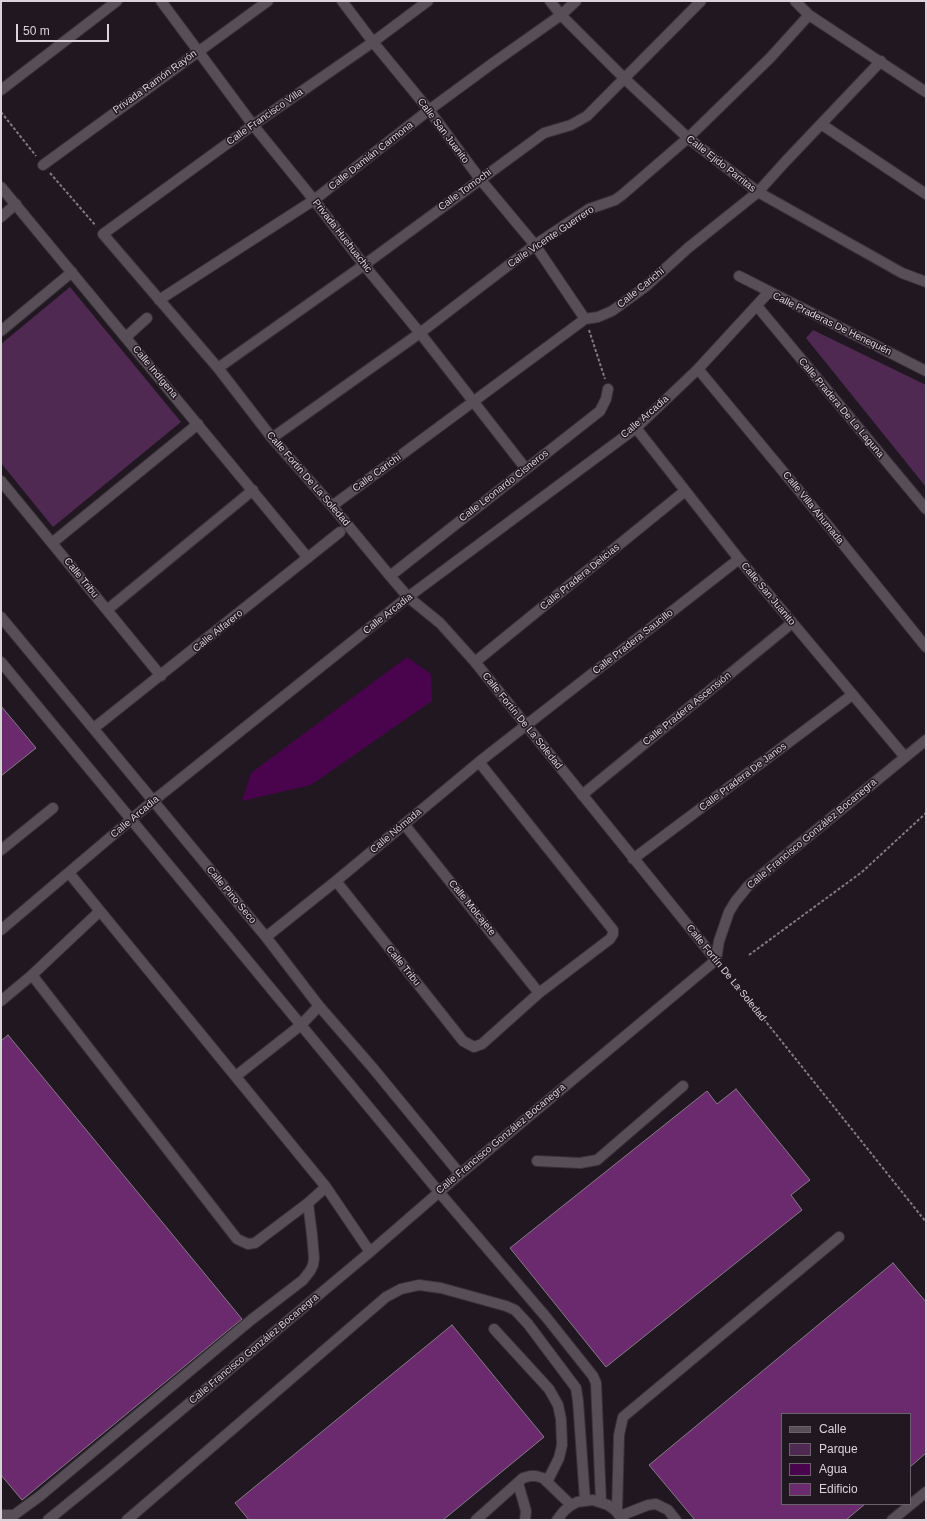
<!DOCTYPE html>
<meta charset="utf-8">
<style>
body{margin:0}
#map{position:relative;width:927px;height:1521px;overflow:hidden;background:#201720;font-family:Arial,sans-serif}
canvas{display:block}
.frame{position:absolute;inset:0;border:2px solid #dad4da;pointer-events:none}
.legend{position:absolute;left:781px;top:1413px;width:130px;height:92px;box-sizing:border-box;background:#201720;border:1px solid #6a636a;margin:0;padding:5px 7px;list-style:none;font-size:12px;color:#dad4da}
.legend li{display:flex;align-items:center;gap:8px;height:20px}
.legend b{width:20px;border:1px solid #6a636a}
.scale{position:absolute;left:16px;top:24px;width:93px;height:18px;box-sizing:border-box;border:2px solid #dad4da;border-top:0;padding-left:5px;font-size:12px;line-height:14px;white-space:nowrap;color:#dad4da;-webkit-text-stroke:3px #201720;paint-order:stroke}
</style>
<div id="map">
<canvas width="927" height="1521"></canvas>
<div class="frame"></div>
<ul class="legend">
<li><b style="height:5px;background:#584e58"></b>Calle</li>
<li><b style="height:11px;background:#4f2951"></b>Parque</li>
<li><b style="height:11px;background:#49044d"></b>Agua</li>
<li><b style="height:11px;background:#6b2a6e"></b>Edificio</li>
</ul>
<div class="scale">50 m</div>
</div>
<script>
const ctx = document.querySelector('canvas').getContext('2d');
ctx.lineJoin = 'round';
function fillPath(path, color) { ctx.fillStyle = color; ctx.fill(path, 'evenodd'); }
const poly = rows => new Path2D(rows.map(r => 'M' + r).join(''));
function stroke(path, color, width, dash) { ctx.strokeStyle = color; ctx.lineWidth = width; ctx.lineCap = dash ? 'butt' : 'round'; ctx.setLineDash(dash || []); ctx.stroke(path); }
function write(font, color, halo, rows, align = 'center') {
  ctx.font = font + ' Arial,sans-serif'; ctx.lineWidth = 3; ctx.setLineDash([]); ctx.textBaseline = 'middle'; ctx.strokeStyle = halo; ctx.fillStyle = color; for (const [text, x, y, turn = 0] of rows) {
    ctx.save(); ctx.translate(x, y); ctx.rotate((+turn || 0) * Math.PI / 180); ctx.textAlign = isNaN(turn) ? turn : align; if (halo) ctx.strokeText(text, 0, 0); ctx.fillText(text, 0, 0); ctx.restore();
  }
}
fillPath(poly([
 [70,287,181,422,53,527,1,463,1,344],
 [813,330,926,385,926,487,806,338]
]), '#4f2951');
fillPath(poly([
 [407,657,431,674,432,701,311,785,242,801,251,773]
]), '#49044d');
const building = poly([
 [1,706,36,748,1,776,1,706],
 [8,1035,242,1319,22,1500,1,1475,1,1041,8,1035],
 [736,1089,810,1180,791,1195,802,1210,606,1367,510,1248,707,1091,717,1104,736,1089],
 [893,1263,926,1302,926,1453,910,1467,910,1414,782,1414,782,1504,865,1504,846,1520,695,1520,649,1465,893,1263],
 [452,1325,544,1437,443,1520,249,1520,235,1503,452,1325]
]);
fillPath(building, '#6b2a6e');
stroke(building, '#867b86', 1);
const minor = poly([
 [161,1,253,125,314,200,364,265,420,333,526,469],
 [342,1,373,42,429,110,480,179,535,245,585,319],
 [428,1,373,42,253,125,103,234,218,368,272,438,332,506,390,576,408,597,440,623,475,662,716,960],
 [550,1,561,15,625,79,688,138,758,192,902,273,926,282],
 [795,1,809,15,926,92],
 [1,90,117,1],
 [821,124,926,194],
 [43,165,268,1],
 [1,187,308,558],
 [1,217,16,204],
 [739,276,926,371],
 [159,300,314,200,429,110,493,63,561,15,576,1],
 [757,306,926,509],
 [1,331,72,272],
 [126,337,147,318],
 [218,368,364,265,544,133,571,125,587,116,701,1],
 [698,369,830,528,926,647],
 [636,428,739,559,905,757],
 [272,438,420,333,535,245,589,209,615,200,622,195,688,138,770,58,809,15],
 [1,481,161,676],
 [332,506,585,319,598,317,612,311,645,287,688,248,758,192,785,162,881,61],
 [52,543,198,424],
 [390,576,600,411,606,399,608,389],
 [107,610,253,490],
 [1,617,266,937,319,1006,372,1067,460,1174],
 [1,662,439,1192,546,1317,593,1376,596,1383,601,1502],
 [475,662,685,491],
 [94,728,340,532],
 [582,795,792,623],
 [404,824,539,993],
 [1,850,53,808],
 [633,859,852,695],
 [69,873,326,1187,370,1252],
 [336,881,463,1041,474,1047,482,1044,539,993,610,939,613,934,613,930,479,762],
 [100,911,32,975,237,1239,248,1244,255,1243,308,1203,326,1187],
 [1,930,153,801,408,597,636,428,698,369,768,293],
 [266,937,336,881,479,762,739,559],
 [1,1001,32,975],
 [236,1076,301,1025,319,1006],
 [537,1161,580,1163,597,1160,683,1086],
 [494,1329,549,1389,558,1405,561,1419,562,1445,559,1458,547,1482],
 [518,1483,526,1511,525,1520],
 [617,1512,619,1435,623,1417,839,1237],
 [1,1515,14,1515,40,1496,251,1320,303,1280,310,1271,313,1265,314,1258,312,1235,308,1203],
 [620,1516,648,1505,656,1504,668,1510,676,1520],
 [48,1520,107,1472,370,1252,460,1174,716,960,719,941,729,912,735,902,748,886,926,740],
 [127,1520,386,1297,401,1289,419,1285,441,1288,506,1306,515,1310,528,1324,576,1388,578,1401,585,1500],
 [476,1520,523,1478,530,1476,536,1476,543,1478,571,1505],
 [557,1520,564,1511,570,1506,577,1502,593,1500,608,1505,615,1510,623,1520],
 [892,1520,926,1492]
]);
stroke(minor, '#373238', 12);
stroke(poly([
 [1,112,36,156],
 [50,173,96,226],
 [589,330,605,379],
 [749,955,862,872,926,813],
 [723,968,926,1222]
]), '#827b82', 2, [3, 2]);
stroke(minor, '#584e58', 10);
write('10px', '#dad4da', '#201720', [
 ["Privada Ramón Rayón",155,82,-36],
 ["Calle Francisco Villa",265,117,-35],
 ["Calle San Juanito",443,131,53],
 ["Calle Damián Carmona",371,156,-38],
 ["Calle Ejido Parritas",721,164,38],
 ["Calle Tomochi",465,190,-36],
 ["Privada Huehuachic",342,236,52],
 ["Calle Vicente Guerrero",551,237,-34],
 ["Calle Carichí",641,288,-39],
 ["Calle Praderas De Henequén",832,324,26],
 ["Calle Indígena",155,372,50],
 ["Calle Pradera De La Laguna",841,408,50],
 ["Calle Arcadia",645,417,-41],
 ["Calle Carichí",377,473,-36],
 ["Calle Fortín De La Soledad",308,479,49],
 ["Calle Leonardo Cisneros",504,486,-38],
 ["Calle Villa Ahumada",813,508,51],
 ["Calle Pradera Delicias",580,577,-39],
 ["Calle Tribu",81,578,51],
 ["Calle San Juanito",768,594,50],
 ["Calle Arcadia",388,614,-38],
 ["Calle Alfarero",218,631,-39],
 ["Calle Pradera Saucillo",633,642,-38],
 ["Calle Pradera Ascensión",687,709,-39],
 ["Calle Fortín De La Soledad",522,721,51],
 ["Calle Pradera De Janos",743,777,-37],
 ["Calle Arcadia",135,817,-40],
 ["Calle Nómada",396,831,-40],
 ["Calle Francisco González Bocanegra",812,834,-40],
 ["Calle Pino Seco",231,895,50],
 ["Calle Molcajete",472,908,51],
 ["Calle Tribu",403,966,51],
 ["Calle Fortín De La Soledad",726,973,51],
 ["Calle Francisco González Bocanegra",501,1139,-40],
 ["Calle Francisco González Bocanegra",254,1349,-40]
]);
</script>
